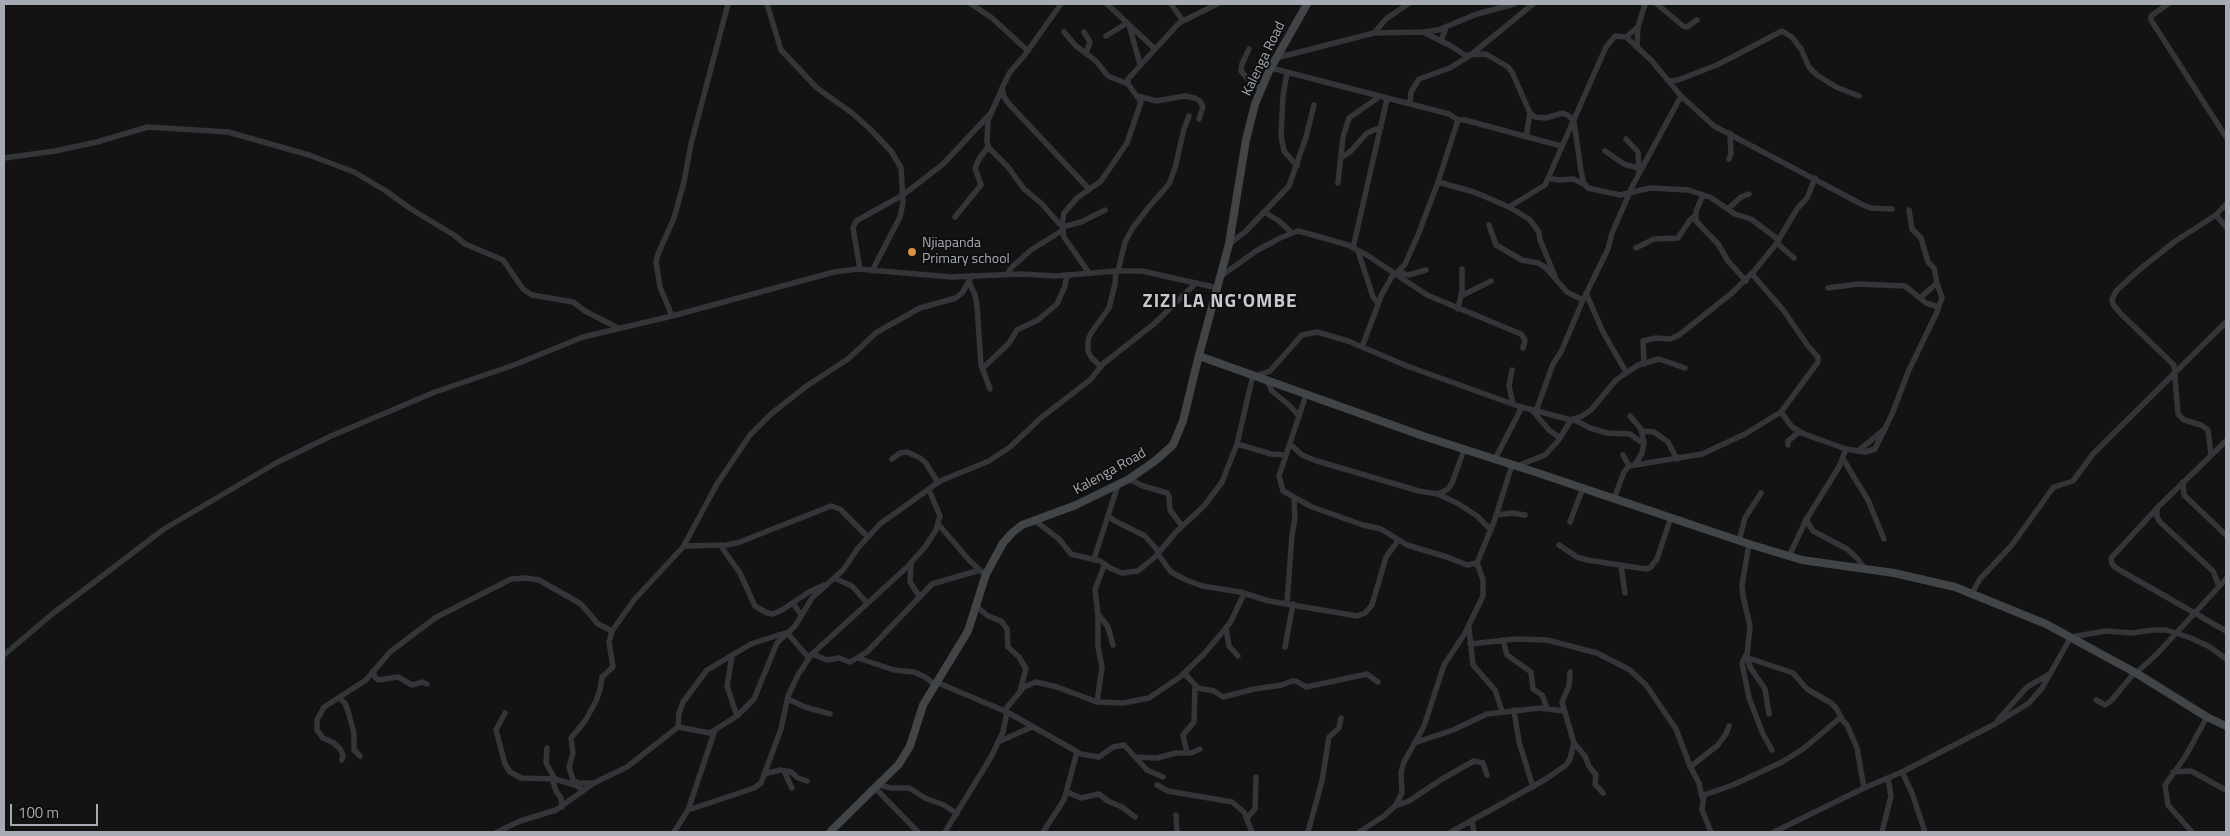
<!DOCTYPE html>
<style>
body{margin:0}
#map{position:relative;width:2230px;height:836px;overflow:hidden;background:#131314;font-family:"Titillium Web",sans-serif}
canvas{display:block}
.frame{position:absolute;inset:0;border:5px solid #a6abb3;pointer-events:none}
.scale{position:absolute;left:10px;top:804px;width:88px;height:22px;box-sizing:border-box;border:2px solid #a6abb3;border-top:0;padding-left:6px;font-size:15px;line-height:18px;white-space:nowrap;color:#a6abb3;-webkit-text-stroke:4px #0e0e0f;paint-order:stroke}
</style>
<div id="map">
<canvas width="2230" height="836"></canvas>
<div class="frame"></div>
<div class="scale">100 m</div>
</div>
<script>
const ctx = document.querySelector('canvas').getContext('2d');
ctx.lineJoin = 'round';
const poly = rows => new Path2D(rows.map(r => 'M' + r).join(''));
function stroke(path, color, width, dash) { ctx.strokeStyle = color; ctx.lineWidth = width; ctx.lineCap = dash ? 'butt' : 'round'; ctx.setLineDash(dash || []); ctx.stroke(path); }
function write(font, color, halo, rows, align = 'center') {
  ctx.font = font + ' "Titillium Web",sans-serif'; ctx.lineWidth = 4; ctx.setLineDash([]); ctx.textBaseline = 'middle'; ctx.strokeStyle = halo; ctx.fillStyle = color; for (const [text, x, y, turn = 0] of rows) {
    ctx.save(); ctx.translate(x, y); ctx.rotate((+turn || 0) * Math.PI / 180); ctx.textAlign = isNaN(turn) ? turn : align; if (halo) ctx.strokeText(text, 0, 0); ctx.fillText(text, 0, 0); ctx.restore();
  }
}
stroke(poly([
 [767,4,781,50,817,88,852,113,870,129,891,151,901,168,903,203,900,217,872,271],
 [971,4,992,18,1028,51],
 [1061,4,1024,56,1010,72,1002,88,1004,97,1010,105,1089,189],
 [1107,4,1155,49],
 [1171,4,1183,21],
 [1657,4,1683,26,1687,27,1697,20],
 [2168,4,2151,16,2151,20,2226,137],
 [1129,25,1140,64],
 [1064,32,1076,46,1096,61,1108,76,1128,84],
 [1084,32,1090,42,1086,53],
 [1423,32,1451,46,1465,55,1486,54,1508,67,1512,72,1530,113,1535,117,1546,118,1563,113,1569,116,1574,122,1581,171,1584,184,1588,188,1620,195,1650,188,1688,190,1710,197,1735,214,1751,219,1779,240],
 [1374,33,1386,19,1408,4],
 [1106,36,1127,23],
 [1626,37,1651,60,1681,96,1714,126,1863,205,1871,208,1892,209],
 [1441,41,1446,27],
 [1637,45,1638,27],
 [1249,49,1242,64,1241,71,1252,84,1262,88],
 [1472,54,1533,4],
 [1276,58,1374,33,1423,32,1438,30,1477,14,1514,4],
 [1271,68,1449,114,1458,120],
 [1287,73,1283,96,1281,136,1284,151,1297,166],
 [1669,81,1678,80,1717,65,1782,31,1792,37,1801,49,1809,67,1817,75,1836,87,1859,96],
 [1002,89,988,120,987,142,989,148,1008,167,1024,189,1041,203,1063,228],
 [1138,96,1156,101,1185,96,1195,98,1200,101,1203,107,1199,119],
 [1410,104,1411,92,1419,79,1450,68,1469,56],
 [1526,137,1530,113],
 [1626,139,1638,152,1639,174],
 [1605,151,1624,164,1638,168],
 [4,158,55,151,97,142,148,127,228,132,309,155,354,172,386,191,411,209,454,235,465,244,503,260,523,289,532,295,573,302,585,311,618,328],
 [1341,158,1351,151,1367,133,1381,127],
 [1729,159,1731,154,1730,133],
 [1549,178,1558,180,1573,179,1586,185],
 [1438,182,1474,192,1509,207,1545,185,1606,47,1615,36,1626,37,1638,27,1645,4],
 [1338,183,1343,137,1349,118,1379,97],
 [1703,195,1696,211,1696,221,1718,244,1728,261,1746,281],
 [1509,207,1529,219,1539,232,1540,240,1555,276],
 [1728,209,1741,197,1749,194],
 [1264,212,1279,221,1292,233],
 [2216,215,2226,227],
 [955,217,981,185,975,168,979,159,988,147],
 [1489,225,1496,245,1522,260,1538,263,1545,267,1567,292,1583,300],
 [1062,227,1081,222,1105,210],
 [1777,243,1794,258],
 [1229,244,1245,232,1289,186,1306,137,1314,105],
 [1353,248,1387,99],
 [1636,248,1654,239,1678,238,1690,220,1695,216],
 [1358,251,1373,297,1378,303],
 [860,269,853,228,856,221,903,195,943,164,990,114],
 [1118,271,1125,242,1132,229,1148,208,1169,184,1175,168,1184,129,1189,116],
 [1399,272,1408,275,1426,270],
 [1089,273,1064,237,1062,224,1064,213,1077,198,1101,181,1127,143,1141,102,1128,84,1128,79,1179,23,1217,4],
 [1007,274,1012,267,1031,250,1063,230],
 [1396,274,1405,264,1418,235,1438,182,1458,120,1465,120,1561,146],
 [1221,276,1256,251,1280,238,1298,231,1306,233,1348,245,1367,255,1427,295,1521,334,1525,340,1523,348],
 [969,282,975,295,977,306,981,365,990,389],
 [1937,283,1942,298,1938,308],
 [1828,288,1858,284,1905,286,1920,298,1937,283,1934,268,1928,262,1921,238,1912,229,1909,210],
 [1586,293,1603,332,1626,372],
 [1461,296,1491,281],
 [1458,309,1462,290,1462,269],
 [672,316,660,287,656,262,658,254,674,218,684,182,691,144,728,4],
 [1362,347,1382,294,1394,273],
 [1644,364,1643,341,1656,338,1670,339,1679,335,1732,293,1755,270,1776,244,1797,209,1807,198,1815,178],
 [1101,367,1091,357,1088,351,1088,340,1091,333,1109,308,1115,284,1116,271],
 [982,369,1009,343,1017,330,1038,320,1057,304,1065,286,1067,275],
 [1512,370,1509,386,1513,404],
 [1256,376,1270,371,1302,335,1317,332,1348,341,1407,366,1518,406,1571,420,1582,416,1591,410,1616,380,1638,365,1659,359,1685,368],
 [1267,380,1272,391,1289,405,1299,416],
 [1306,395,1279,476,1283,491,1312,507,1363,525,1381,529,1407,545,1447,557,1467,565,1477,563,1494,522,1512,465],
 [1532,410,1549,430,1560,438],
 [1536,411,1553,364,1561,352,1583,300,1608,249,1612,233,1633,185,1681,96],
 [1781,412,1792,427,1804,434,1846,449,1865,452,1875,449,1892,414,1909,370,1938,310,1936,306,1926,303,1920,298],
 [1630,416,1641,429,1644,442,1642,453,1635,465],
 [1573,419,1590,428,1607,433,1630,434,1644,444],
 [1641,431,1654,432,1668,442,1677,459],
 [2226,441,2159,506,2111,558,2112,564,2116,568,2226,631],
 [1237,444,1271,454,1286,455],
 [1290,444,1302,455,1317,461,1419,491,1438,494,1448,489,1452,483,1464,450],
 [1788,445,1788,441,1799,432],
 [1858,451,1885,429],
 [1623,455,1629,466],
 [2211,455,2208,430,2201,425,2184,420,2178,414,2174,365,2120,313,2113,304,2112,300,2116,291,2139,270,2174,242,2216,215,2226,204],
 [892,459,900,453,907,452,920,458,926,463,938,483],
 [1495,459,1522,407],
 [1843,459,1868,500,1884,539],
 [1517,466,1545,455,1558,441,1571,420],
 [1129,479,1143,486,1167,493,1169,496,1170,510,1182,526],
 [2183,482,2184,495,2226,535],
 [1438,494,1457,503,1477,516,1491,530],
 [1614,499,1624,472,1629,466,1702,454,1745,434,1781,412,1818,362,1818,357,1808,346,1784,311,1752,274],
 [2157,508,2157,517,2160,522,2213,571,2219,586],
 [1108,515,1113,520,1145,536,1159,552],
 [1496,515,1512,513,1525,515],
 [1806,519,1813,531,1847,549,1857,558,1865,569],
 [1034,520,1059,539,1071,554,1100,561,1110,568,1122,573,1138,571,1155,557,1177,531,1205,505,1222,482,1237,444,1253,375],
 [1570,522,1583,488],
 [939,525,969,560,982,572],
 [1739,541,1745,518,1761,493],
 [1749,544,1742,585,1743,596,1750,626,1747,655,1750,667,1765,689,1769,714],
 [720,545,740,573,755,606,767,613,773,614,782,610,809,592,824,585],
 [1559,545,1577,557,1587,560,1646,569,1650,568,1657,559,1671,517],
 [684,546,727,545,740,542,831,506,840,509,868,537],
 [1158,554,1171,572,1184,579,1202,586,1240,592,1269,601,1357,616,1365,613,1372,605,1386,557,1398,541],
 [1789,556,1806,520,1839,467,1846,449],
 [1094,559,1118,485],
 [911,563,910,582,919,596],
 [1621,566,1625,593],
 [834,578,852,586,867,603],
 [1972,593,1980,579,2012,545,2050,492,2054,487,2073,481,2093,454,2226,322],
 [793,603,801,615],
 [1287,603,1292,535,1295,518,1294,499],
 [976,606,988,616,1001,621,1007,629,1008,647,1019,657,1026,669,1020,691],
 [1098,614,1108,627,1113,645],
 [1226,628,1229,646,1238,656],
 [1469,628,1473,665,1495,690,1502,711],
 [788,634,809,658],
 [1503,640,1507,655,1531,672,1533,689,1542,695,1547,708],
 [1470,644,1516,639,1547,640,1597,653,1630,670,1646,685,1676,729,1690,766,1699,783,1702,797],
 [1285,647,1293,604],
 [1747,653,1742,663,1749,698,1763,734,1772,750],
 [812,654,827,660,839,658,850,662,867,652,932,584,980,570],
 [4,655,51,615,164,529,276,463,331,436,435,392,514,365,583,337,672,316,834,272,858,269,951,277,1021,274,1056,276,1116,271,1142,271,1218,288],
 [732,656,727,686,737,716],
 [858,658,894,670,914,672,925,677,934,684],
 [1748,658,1793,673,1807,689,1831,703,1836,708,1842,719],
 [373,671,375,677,378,680,398,677,412,685,422,682,427,684],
 [1184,673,1198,688,1214,691,1223,697,1254,689,1282,685,1292,681,1296,681,1306,687,1367,674,1378,682],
 [2136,673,2157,654,2226,579],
 [936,682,1007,712,1081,754,1099,757,1113,747,1124,745,1147,770,1163,777],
 [339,698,345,703,348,711,354,733,354,750,360,756],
 [788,699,805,707,830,714],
 [2096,700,2105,705,2111,701,2135,672],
 [1097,702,1102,667,1098,647,1098,616,1095,589,1105,564],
 [1514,710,1519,742,1533,787],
 [1004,711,1024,687,1036,682,1057,687,1097,702,1123,703,1149,698,1180,677,1204,654,1230,623,1244,594],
 [505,713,496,730,505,764,510,772,521,778,555,779],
 [1998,720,2027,687,2050,674],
 [678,727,679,713,683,702,707,670,751,644,785,633],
 [998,742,1032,727],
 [1414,743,1453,730,1487,714,1540,708,1564,711],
 [1574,743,1585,756,1589,766,1596,775,1595,784,1603,793],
 [547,748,546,763,555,779,575,785,583,790],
 [1187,753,1183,735,1194,722,1195,685],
 [1135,757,1157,758,1176,753,1191,753,1200,749],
 [342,760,343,755,340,749,334,743,323,738,317,730,317,720,324,707,366,680,390,652,435,618,511,579,526,578,539,580,581,604,598,624,612,631],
 [1690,767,1718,745,1726,734,1729,726],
 [784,771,792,788],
 [1902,772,1912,793,1925,832],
 [2173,772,2191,771,2226,790],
 [764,774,780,770,791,772,798,778,807,781],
 [552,778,556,791,561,798,562,807],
 [594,783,579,783,573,780,569,767,573,753,571,738,585,721,596,701,600,690,602,677,613,667,609,642,612,631,634,600,683,547,717,484,750,435,771,414,808,385,848,359,877,332,920,308,956,298,962,293,972,276],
 [879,785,891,788,909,788,925,798,944,805,957,814],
 [1157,785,1168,791,1232,802,1244,812,1252,832],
 [875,788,918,832],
 [1067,792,1081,798,1099,794,1108,801,1122,807,1135,817],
 [1395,806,1409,801,1442,779,1474,761,1483,763,1487,775],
 [688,810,715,730],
 [1176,815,1177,832],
 [1247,818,1255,809,1256,777],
 [1472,821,1474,832],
 [497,832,520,821,556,810,594,783,627,767,678,727,710,733,737,716,754,699,777,643,795,626,812,598,843,570,858,548,880,524,940,481,989,461,1010,447,1042,417,1090,380,1103,364,1155,323,1196,283],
 [674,832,688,810,754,788,761,783,781,729,788,696,798,675,811,655,906,568,925,547,936,530,940,516,929,490],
 [945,832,991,757,1003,732,1007,712],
 [1043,832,1064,800,1077,752],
 [1308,832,1322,781,1329,737,1339,728,1341,718],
 [1359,832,1384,816,1395,806,1402,793,1401,772,1404,762,1424,726,1444,665,1465,633,1483,596,1483,580,1477,563],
 [1451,832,1546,779,1566,765,1570,759,1574,743,1562,702,1569,686,1570,672],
 [1711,832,1702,810,1704,795,1733,785,1782,762,1803,749,1840,718,1847,725,1857,748,1864,788],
 [1774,832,1864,788,1902,772,1995,724,2029,703,2042,688,2071,637,2106,631,2132,633,2153,630,2166,630,2191,638,2210,647,2226,659],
 [1882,832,1891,796,1888,778],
 [2192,832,2168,805,2165,785,2185,757,2207,717]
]), '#343538', 5.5);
stroke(poly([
 [1199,356,1423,436,1535,472,1749,544,1802,560,1894,573,1955,587,2046,624,2136,673,2207,717,2226,726],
 [830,832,899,764,910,746,923,705,968,631,986,574,1003,543,1012,533,1022,525,1076,505,1129,479,1155,461,1173,445,1183,421,1198,359,1229,244,1246,140,1255,104,1269,71,1307,4]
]), '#424548', 8);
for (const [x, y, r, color] of [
 [912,252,5,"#d99445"]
]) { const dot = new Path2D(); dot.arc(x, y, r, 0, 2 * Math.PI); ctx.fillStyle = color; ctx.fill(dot); stroke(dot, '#0e0e0f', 2); }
write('14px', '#a6abb3', '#0e0e0f', [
 ["Kalenga Road",1264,59,-64],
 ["Kalenga Road",1110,472,-29]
]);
write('14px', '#a6abb3', '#0e0e0f', [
 ["Njiapanda",922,244],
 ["Primary school",922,260]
], 'left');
ctx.letterSpacing = '1px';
write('bold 19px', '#c6cacf', '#0e0e0f', [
 ["ZIZI LA NG'OMBE",1220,302]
]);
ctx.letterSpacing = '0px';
</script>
